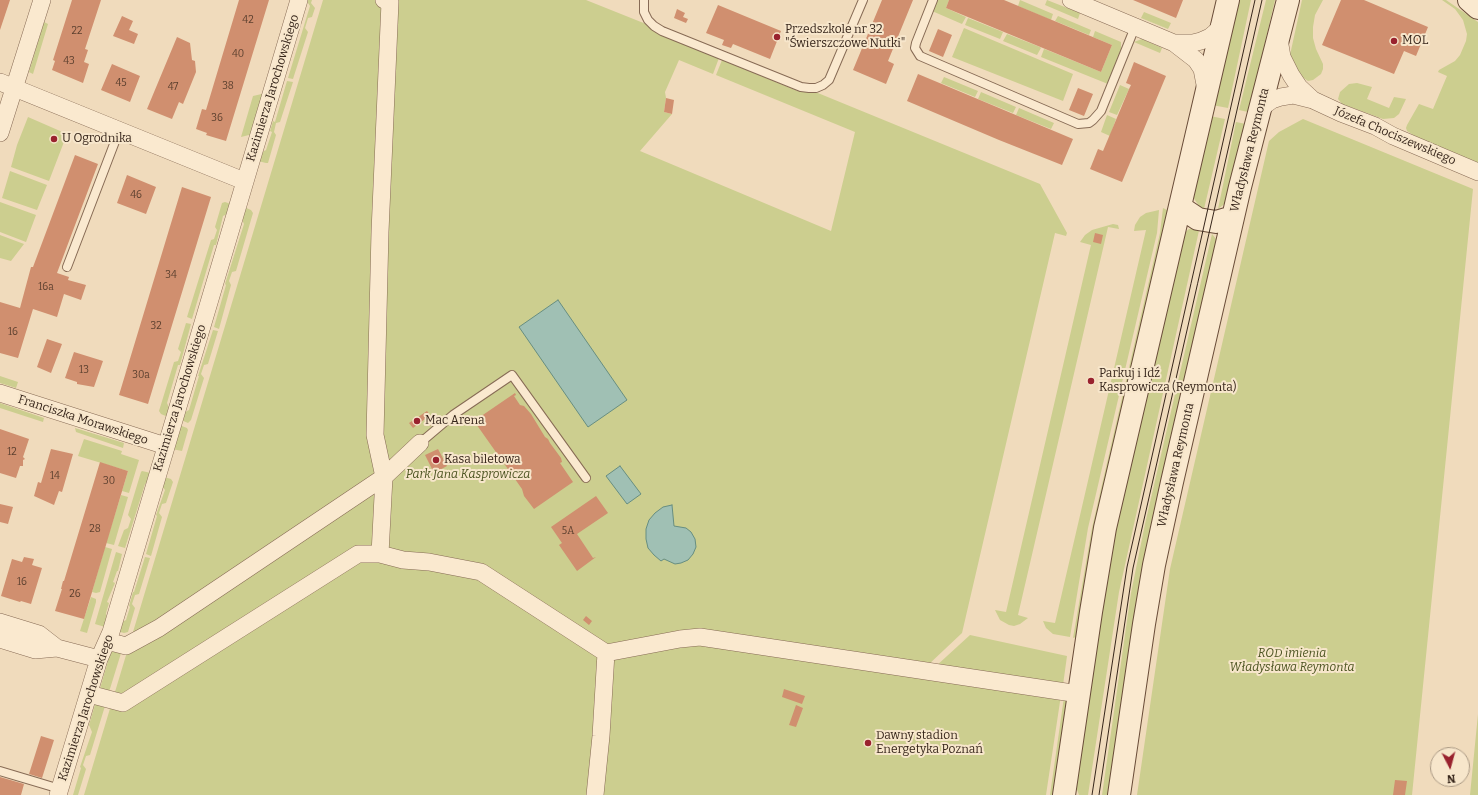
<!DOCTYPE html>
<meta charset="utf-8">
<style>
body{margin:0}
#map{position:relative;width:1478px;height:795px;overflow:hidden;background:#f0dbbc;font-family:Bitter,serif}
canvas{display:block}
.north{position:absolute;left:1430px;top:747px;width:40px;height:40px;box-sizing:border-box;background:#f7e6cb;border:1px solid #aa9984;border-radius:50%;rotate:174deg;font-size:11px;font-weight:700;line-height:16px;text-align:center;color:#36251a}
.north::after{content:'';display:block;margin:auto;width:14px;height:18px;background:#99222e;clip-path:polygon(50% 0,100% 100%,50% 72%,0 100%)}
</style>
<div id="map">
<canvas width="1478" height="795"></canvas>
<div class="north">N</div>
</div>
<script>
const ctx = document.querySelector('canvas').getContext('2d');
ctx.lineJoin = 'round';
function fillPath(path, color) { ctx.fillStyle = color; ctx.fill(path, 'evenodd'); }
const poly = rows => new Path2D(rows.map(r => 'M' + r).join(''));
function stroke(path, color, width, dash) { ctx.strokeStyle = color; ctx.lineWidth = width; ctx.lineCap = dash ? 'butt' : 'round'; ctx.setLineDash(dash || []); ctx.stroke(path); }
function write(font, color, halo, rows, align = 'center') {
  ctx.font = font + ' Bitter,serif'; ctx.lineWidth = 4; ctx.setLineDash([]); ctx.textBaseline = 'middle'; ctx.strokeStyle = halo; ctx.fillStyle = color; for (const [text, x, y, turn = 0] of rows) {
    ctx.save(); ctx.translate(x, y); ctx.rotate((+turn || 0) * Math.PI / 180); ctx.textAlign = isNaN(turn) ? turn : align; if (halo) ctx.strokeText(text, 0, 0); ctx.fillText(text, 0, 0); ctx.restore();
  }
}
fillPath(poly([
 [306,0,312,0,311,3,315,8,312,17,308,18,305,28,308,32,293,79,288,78,310,6],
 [323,0,586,0,646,24,657,32,719,58,713,74,679,60,665,92,666,98,664,112,672,114,640,151,831,231,855,132,716,75,722,60,798,91,813,91,1040,184,1067,233,1066,236,1055,233,962,633,927,666,1061,695,1046,795,84,795],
 [937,0,949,0,946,8,966,17,962,24,932,11],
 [1020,0,1053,14,1051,20,1018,6],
 [1047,0,1080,13,1078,19,1045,5],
 [1237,0,1251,0,1228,108,1212,105],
 [1266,0,1275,0,1255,85,1248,112,1239,110],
 [1302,0,1323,0,1315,15,1313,27,1313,38,1316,49,1323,64,1323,69,1321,74,1313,80,1308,81,1299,75,1290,55],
 [1442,0,1446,0,1478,22,1478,166,1421,140,1407,131,1406,128,1407,125,1419,104,1433,109,1447,76,1438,72,1439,70,1455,61,1460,55,1466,41,1467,34,1463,20,1455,9],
 [1144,12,1171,23,1168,29,1141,18],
 [1058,16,1091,30,1089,35,1055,21],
 [968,18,1003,32,1000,39,965,25],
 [44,22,48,24,33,74,29,72],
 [964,28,1073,74,1063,101,952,57],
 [1095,31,1121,42,1121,48,1122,48,1108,84,1041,57,1044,49,1047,50,1101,72,1112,45,1093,37],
 [1007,34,1040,47,1041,48,1037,55,1003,41],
 [1142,39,1162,48,1160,53,1134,42],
 [944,77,978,91,975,97,941,83],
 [287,81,293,82,280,122,276,123,274,132,276,135,268,163,266,163,258,161,259,154,266,150,272,132,270,131,273,121,275,122],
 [1357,83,1372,87,1367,99,1389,108,1394,97,1406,99,1399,114,1394,118,1383,119,1342,104,1338,99,1340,92,1349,84],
 [1120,85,1129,89,1117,115,1109,112],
 [981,92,1016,107,1013,113,978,99],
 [266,93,253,134,241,137,253,96],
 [1019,108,1054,123,1051,129,1016,115],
 [1107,115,1116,119,1110,136,1101,132],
 [1210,116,1225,119,1204,209,1199,206,1193,197],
 [28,117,67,134,49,181,11,167,17,145],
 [1303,119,1473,189,1412,795,1137,795,1170,569,1269,141,1279,132],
 [1236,122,1246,124,1227,202,1218,209],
 [10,171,47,185,37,210,2,198],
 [0,202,36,215,26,242,0,232],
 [225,202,231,204,229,213,223,216,216,245,214,245,192,319,187,317,211,240,214,239,217,230,215,227,222,203],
 [244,207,251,210,253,213,236,271,232,272,229,281,231,285,219,329,214,327,226,285,225,284,244,224,241,217],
 [1163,208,1167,210,1169,213,1076,637,1073,638,1092,528,1160,233],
 [1159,210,1157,233,1088,528,1070,637,1053,634,1046,628,1043,621,1055,623,1078,524,1146,230,1134,231,1135,225,1140,217,1146,213],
 [1113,224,1118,225,1119,229,1108,227,1018,615,1028,618,1020,624,1014,626,1009,625,1000,620,995,610,1006,612,1090,249,1091,245,1080,242,1085,235,1092,230],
 [1200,226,1119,592,1088,795,1079,795,1076,787,1076,780,1116,519,1184,233,1189,229],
 [1212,234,1216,239,1217,246,1109,793,1108,795,1102,795,1131,593,1145,524],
 [0,235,24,244,11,261,0,258],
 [186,323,191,324,180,365,178,365,167,403,170,410,168,417,161,414,159,411,174,362,178,361,181,352,178,349],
 [213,330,218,331,208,364,204,365,201,374,204,378,191,420,188,423,181,420,183,413,189,410,199,376,198,376],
 [0,376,18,382,16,388,0,383],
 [0,403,44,418,43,422,0,408],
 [179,425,187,428,188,430,182,451,172,449],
 [75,428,124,443,123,448,76,432],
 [84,439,122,451,121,454,139,460,129,493,122,491,128,471,78,456],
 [142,471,151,473,149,481,145,484,125,548,118,546,124,530,128,528,131,519,128,515,141,472],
 [164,477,171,479,173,482,166,503,162,504,159,513,162,517,151,556,146,554,157,516,156,515,165,490,161,485],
 [121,495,128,497,114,545,106,543],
 [105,547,112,549,100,592,96,593,92,592],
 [116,552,122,554,118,571,117,571,113,582,115,583,107,602,109,603,106,613,107,620,105,627,95,624],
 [145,557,150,558,139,594,135,595,132,604,135,608,128,632,124,633,117,631,120,623,126,620,130,607,129,606,133,592,134,592],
 [91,597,96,599,96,602,87,633,80,631],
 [970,635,1067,656,1063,685,935,667],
 [112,647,122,650,109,692,99,692],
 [1064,697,1069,698,1055,795,1050,795],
 [96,701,105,706,90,755,86,756,83,765,86,769,78,795,73,795,81,768,80,767,92,732,89,725],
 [1478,714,1478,795,1470,795]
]), '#ccce8f');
const water = poly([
 [558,300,627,400,588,427,519,327,558,300],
 [620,466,641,494,627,504,606,476,620,466],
 [672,505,674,526,686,528,691,532,695,539,696,547,693,554,688,560,681,563,675,564,664,559,661,561,654,555,648,548,646,539,646,529,649,520,655,513,663,507,672,505]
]);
fillPath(water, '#a0c0b4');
stroke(water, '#678e81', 1);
fillPath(poly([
 [0,0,10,0,0,30],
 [72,0,101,0,85,49,88,50,84,62,89,64,83,83,52,70,55,61,53,60],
 [239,0,269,0,226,141,206,135,207,133,196,129,202,109,206,110],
 [882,0,913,0,888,61,894,64,886,84,853,70],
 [949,0,1004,0,1112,45,1101,72,946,8],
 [1133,0,1183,0,1176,18],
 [1341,0,1364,0,1428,27,1416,56,1404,51,1394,74,1322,45],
 [718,5,781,31,770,59,733,44,731,48,722,45,724,40,706,33],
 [677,9,685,13,683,17,688,19,686,23,674,18],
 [122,16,133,21,129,30,138,34,134,44,113,36],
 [938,29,952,35,943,57,929,51],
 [177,37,190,43,192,60,195,61,196,72,183,104,179,102,172,119,147,109],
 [1134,62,1166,76,1122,182,1090,169,1098,149,1103,151,1129,89,1131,85,1126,83],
 [112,64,140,76,130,102,101,90],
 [918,74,1073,139,1062,165,999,140,907,101],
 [1078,88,1093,94,1084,116,1069,110],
 [666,98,674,100,672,114,664,112],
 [75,155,98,164,57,273,69,277,68,280,86,285,81,300,64,294,57,317,33,309,18,358,0,353,0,302,20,308,31,267,33,267],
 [127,175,156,187,146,214,117,203],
 [182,187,211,197,148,404,119,395],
 [1095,233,1103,235,1101,244,1093,242],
 [47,339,62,344,51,373,37,367],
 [74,352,103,361,94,387,77,384,77,382,65,378],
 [515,393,516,395,514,396,520,405,524,406,531,414,545,437,548,439,550,443,561,458,562,462,560,463,573,482,534,509,524,496,522,489,474,421],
 [427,411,436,423,430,426,425,419,413,428,409,423],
 [0,429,29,439,23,457,25,459,23,460,23,466,20,466,16,478,0,473],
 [51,449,73,454,62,492,59,491,54,505,34,496,38,482,41,483],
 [438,449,447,466,434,473,425,455],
 [100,462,128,471,84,619,55,611,62,589,61,589,63,581,64,581],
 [596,496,608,513,577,534,593,558,596,557,577,571,559,545,562,543,551,527],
 [0,504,13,507,8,524,0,522],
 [24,557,34,559,32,565,42,568,31,604,21,601,20,602,1,596,12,559,22,562],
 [586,616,592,621,589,625,583,620],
 [784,689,805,696,802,704,782,697],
 [796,705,803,708,796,727,789,725],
 [41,736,54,740,42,778,29,774],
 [0,777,24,784,21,795,0,795],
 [1395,780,1407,781,1405,795,1393,795]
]), '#d08f6f');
const lane = poly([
 [644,0,644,12,648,20,654,26,662,31,801,87,809,88,816,88,823,85,829,80,863,0],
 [933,0,916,43,915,48,920,56,1078,124,1089,123,1093,120,1101,111,1135,27],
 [67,267,119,131],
 [420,443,453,415,512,375,586,478],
 [0,771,60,789]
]);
const street = poly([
 [1071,0,1174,43,1196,60,1202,69,1206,90],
 [1279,39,1282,57,1291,75,1299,87,1313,100],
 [1174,43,1193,43,1201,41,1210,37,1217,31,1223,20],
 [0,82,244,181],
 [1258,114,1265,105,1272,100,1281,97,1293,95,1313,100,1341,113,1375,126,1393,136,1478,172],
 [0,133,42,0],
 [0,393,166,446],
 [380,554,384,477,375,435,380,232,390,2,384,0],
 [0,622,39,634,57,648],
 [0,639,35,650,57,648,99,659],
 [107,641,126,646,159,628,384,477,420,443],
 [89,694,123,703,358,554,380,554,403,560,429,562,481,572,606,653,680,639,700,637,1079,694],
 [58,795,99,659,111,632,299,0],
 [595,795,601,736,606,653]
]);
const secondary = poly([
 [1469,0,1478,8],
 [1180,207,1198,219,1216,222,1233,217],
 [1064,795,1091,612,1105,528,1228,0],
 [1119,795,1144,624,1154,565,1172,482,1240,187,1288,0]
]);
stroke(lane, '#876b55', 10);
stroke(street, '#876b55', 18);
stroke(secondary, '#694c38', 24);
stroke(lane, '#fae9cf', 8);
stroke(street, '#fae9cf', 17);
stroke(secondary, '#fae9cf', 22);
stroke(poly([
 [1092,795,1127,567,1255,0],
 [1099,795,1133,568,1262,0]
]), '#36251a', 1);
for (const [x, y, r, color] of [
 [777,37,4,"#99222e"],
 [1394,41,4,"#99222e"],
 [54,139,4,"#99222e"],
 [1091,381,4,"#99222e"],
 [417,421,4,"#99222e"],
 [436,460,4,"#99222e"],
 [868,743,4,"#99222e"]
]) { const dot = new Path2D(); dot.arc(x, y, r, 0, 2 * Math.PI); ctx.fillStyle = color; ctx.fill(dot); stroke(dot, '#f7e6cb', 1.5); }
write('10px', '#5c402f', null, [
 ["42",248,20],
 ["22",77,31],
 ["40",238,54],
 ["43",69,61],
 ["45",121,83],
 ["38",228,86],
 ["47",173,87],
 ["36",217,118],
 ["46",136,195],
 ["34",171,275],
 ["16a",46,287],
 ["32",156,326],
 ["16",13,332],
 ["13",84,370],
 ["30a",141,375],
 ["12",12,452],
 ["14",55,476],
 ["30",109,481],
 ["28",95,529],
 ["5A",568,531],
 ["16",22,582],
 ["26",75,594]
]);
write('12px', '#36251a', '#f7e6cb', [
 ["Przedszkole nr 32",785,30],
 ["\"Świerszczowe Nutki\"",785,44],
 ["MOL",1402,41],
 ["U Ogrodnika",62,139],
 ["Parkuj i Idź",1099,374],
 ["Kasprowicza (Reymonta)",1099,388],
 ["Mac Arena",425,421],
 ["Kasa biletowa",444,460],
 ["Dawny stadion",876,736],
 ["Energetyka Poznań",876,750]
], 'left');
write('12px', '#36251a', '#f7e6cb', [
 ["Kazimierza Jarochowskiego",273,88,-73],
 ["Józefa Chociszewskiego",1395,136,23],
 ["Władysława Reymonta",1250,150,-76],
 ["Kazimierza Jarochowskiego",180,398,-73],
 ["Franciszka Morawskiego",83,420,18],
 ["Władysława Reymonta",1176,465,-77],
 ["Kazimierza Jarochowskiego",86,708,-72]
]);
write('italic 12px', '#4b5320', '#f7e6cb', [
 ["Park Jana Kasprowicza",468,475],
 ["ROD imienia",1292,654],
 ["Władysława Reymonta",1292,668]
]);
</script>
